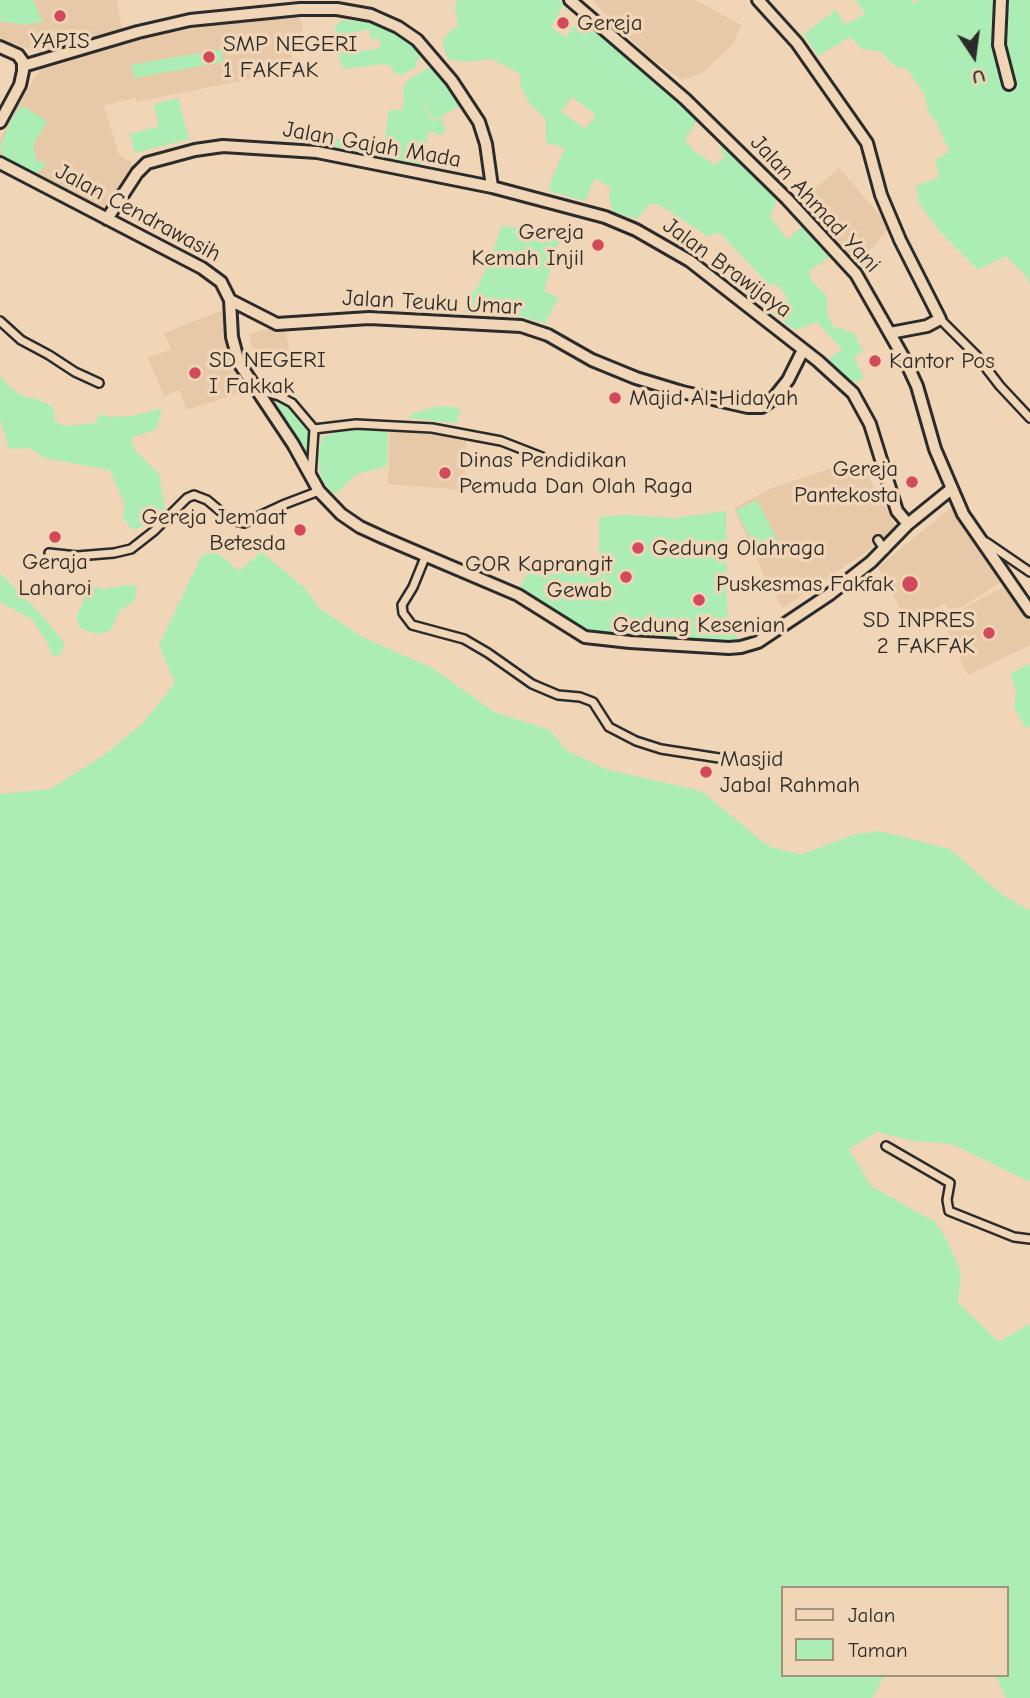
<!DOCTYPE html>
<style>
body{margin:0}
#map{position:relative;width:1030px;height:1698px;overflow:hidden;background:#f0d6b7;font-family:"Comic Neue",sans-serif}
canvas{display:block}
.legend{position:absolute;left:781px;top:1586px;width:228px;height:91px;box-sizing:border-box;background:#f0d6b7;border:2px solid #a1927f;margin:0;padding:9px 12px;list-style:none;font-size:21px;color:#2b2b2b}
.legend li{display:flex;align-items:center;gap:14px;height:35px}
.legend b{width:35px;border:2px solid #a1927f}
.north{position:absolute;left:939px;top:21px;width:70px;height:70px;-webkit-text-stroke:5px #f0d6b7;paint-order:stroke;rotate:167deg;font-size:19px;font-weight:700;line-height:28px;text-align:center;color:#2b2b2b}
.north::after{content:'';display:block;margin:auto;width:24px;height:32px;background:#2b2b2b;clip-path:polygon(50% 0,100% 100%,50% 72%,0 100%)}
</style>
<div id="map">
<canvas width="1030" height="1698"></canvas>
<ul class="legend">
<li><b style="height:9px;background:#f0d6b7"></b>Jalan</li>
<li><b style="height:19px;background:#acedb5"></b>Taman</li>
</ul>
<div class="north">U</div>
</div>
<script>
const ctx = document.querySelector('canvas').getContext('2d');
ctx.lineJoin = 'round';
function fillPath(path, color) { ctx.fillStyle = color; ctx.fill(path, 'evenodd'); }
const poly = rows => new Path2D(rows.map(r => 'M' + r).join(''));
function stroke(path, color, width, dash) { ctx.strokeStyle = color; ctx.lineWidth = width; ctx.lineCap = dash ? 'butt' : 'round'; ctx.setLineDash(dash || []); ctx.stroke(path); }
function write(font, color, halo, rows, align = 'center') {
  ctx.font = font + ' "Comic Neue",sans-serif'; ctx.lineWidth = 7; ctx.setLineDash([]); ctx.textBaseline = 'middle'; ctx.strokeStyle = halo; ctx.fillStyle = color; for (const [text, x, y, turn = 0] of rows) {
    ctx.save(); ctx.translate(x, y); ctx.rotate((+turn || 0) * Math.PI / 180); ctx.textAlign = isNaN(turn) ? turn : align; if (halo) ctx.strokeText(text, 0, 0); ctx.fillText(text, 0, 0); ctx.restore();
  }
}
fillPath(poly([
 [0,0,117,0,122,30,64,48,41,51,0,42],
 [593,0,695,0,741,25,733,44,702,73,682,80,650,57,609,19],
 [301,18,304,36,289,39,294,70,136,102,133,92,134,98,104,106,119,155,135,165,105,210,6,163,0,156,0,141,8,121,39,71,123,45,124,47,125,44,133,41,156,35,248,20],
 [839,168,890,227,863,258,854,263,799,202],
 [218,312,222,312,227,355,243,388,239,393,187,410,179,390,164,396,148,358,171,349,164,333],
 [283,325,292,357,258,366,249,334],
 [390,430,466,438,467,463,463,490,388,484],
 [855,466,867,474,896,527,885,539,783,608,763,573,734,508,772,488,834,467],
 [951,508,1003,581,951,614,940,596,944,604,908,623,878,567],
 [1005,586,1030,620,1030,645,968,675,942,620]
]), '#e7c8a7');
fillPath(poly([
 [0,0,33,0,43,22,25,25,0,21],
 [457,0,559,0,564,4,551,27,565,37,570,32,575,32,570,30,582,17,669,92,697,121,685,140,694,151,715,165,724,158,720,146,724,143,761,180,777,199,770,216,787,240,802,227,829,257,810,271,810,278,827,297,827,314,835,329,843,327,845,332,854,332,863,352,854,357,864,378,861,381,848,381,825,362,842,349,817,322,795,330,770,312,788,297,775,283,770,286,721,234,714,233,709,237,660,205,653,204,649,204,637,219,613,212,609,198,611,188,595,178,585,201,552,192,548,188,565,148,546,142,546,119,529,103,521,87,520,74,492,59,464,62,448,59,442,43,448,33,458,26,455,8],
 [572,97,596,115,585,129,561,111],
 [856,0,911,0,914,3,920,0,1030,0,1030,284,1025,275,1006,256,978,270,941,233,919,203,916,186,940,177,935,161,947,153,949,150,936,121,929,114,924,93,907,69,896,67,881,52,862,49,850,37,818,56,804,34,836,10,846,25,865,14],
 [342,20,376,23,397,31,418,47,419,56,415,68,402,75,394,73,391,66,385,64,343,69,336,44,335,26],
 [369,29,371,39,379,38,380,48,346,54,345,45,350,44,349,33],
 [221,49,223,62,134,78,131,65],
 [432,66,460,106,434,120,416,95,433,122,442,118,445,131,441,135,429,131,420,166,338,148,326,145,324,141,343,138,385,139,389,110,403,110,404,86,408,80],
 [178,98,189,139,135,153,130,134,159,126,154,104],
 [21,105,47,121,33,146,37,162,44,161,44,167,37,174,4,159,0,147,11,120],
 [502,226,526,229,548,227,561,237,544,291,559,298,545,323,514,315,464,313,470,295,477,288,487,267],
 [0,376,12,389,24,397,38,399,53,407,55,422,65,426,95,423,100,414,109,417,133,416,159,409,162,412,155,430,131,438,134,449,159,474,165,508,152,523,133,530,123,518,125,505,110,470,44,458,30,448,9,449,0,419],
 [274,398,287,405,307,425,309,437,307,456],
 [439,406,460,408,457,423,408,418,414,413],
 [375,427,388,430,387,466,355,475,335,495,322,481,318,458,322,437,345,430],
 [757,500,778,541,757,551,736,510],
 [726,511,727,613,739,643,580,631,576,624,520,587,528,572,552,567,599,564,599,517,625,515,674,518],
 [216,552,239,571,261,552,305,588,320,609,364,638,431,667,494,712,550,730,566,750,605,769,701,791,768,846,801,855,855,834,880,831,950,849,1001,894,1030,911,1030,1182,952,1144,913,1141,877,1132,849,1149,871,1186,935,1222,948,1242,961,1273,958,1303,999,1342,1030,1324,1030,1698,1006,1698,995,1675,1007,1675,1007,1588,783,1588,783,1675,885,1675,872,1698,0,1698,0,794,50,789,103,756,142,724,175,683,159,645,202,555],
 [0,573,45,619,65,644,59,656,52,655,49,646,33,620,0,602],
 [127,585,137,586,135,600,119,611,112,628,108,632,96,634,80,628,76,617,85,597,96,587,104,589],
 [1030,664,1030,727,1025,727,1014,707,1016,690,1010,674]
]), '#acedb5');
const street = poly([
 [940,319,976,355,1000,386,1030,418],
 [0,321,21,340,49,355,75,372,99,383],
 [258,390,279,396,292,403,314,429,311,476],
 [314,429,356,424,432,428,501,441,542,457],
 [878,540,885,550],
 [986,542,1030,572],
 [49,553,77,556,114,553,131,549,154,531,187,498,194,495,207,500,231,520,244,523,285,504,319,491],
 [426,555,413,587,402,605,403,613,412,625,464,639,488,653,532,684,558,695,580,697,593,702,609,727,636,741,661,749,719,758],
 [886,1146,950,1183,947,1200,949,1211,1014,1237,1030,1239]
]);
const secondary = poly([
 [758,0,797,43,867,143,881,195,900,240,940,319,927,326,890,333],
 [1001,0,999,45,1009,84],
 [0,47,18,55,23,62,23,71,20,85,0,122],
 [23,66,138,32,190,20,300,9,337,9,371,15,398,27,417,40,452,81,479,122,486,144,492,187],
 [0,163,202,268,221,282,230,300,232,337,239,363,293,444,319,491,341,514,360,527,384,538,518,595,585,637,630,642,729,648,741,647,758,642,830,594,871,562,908,524,950,490],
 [107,219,137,173,147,163,195,150,223,146,317,152,492,187,605,217,636,230,690,261,818,361,853,393,870,424,897,511,908,524],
 [230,300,277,324,369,318,521,326,548,335,592,360,636,378,682,392,748,407,762,407,772,400,788,380,803,350]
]);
const primary = poly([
 [570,0,685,99,787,199,856,274,905,360,917,386,935,449,963,514,1030,611]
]);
stroke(street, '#2b2b2b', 12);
stroke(secondary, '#2b2b2b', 16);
stroke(primary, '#2b2b2b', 16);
stroke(street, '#f0d6b7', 7);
stroke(secondary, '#f0d6b7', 10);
stroke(primary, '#f0d6b7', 10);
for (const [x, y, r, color] of [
 [60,16,7,"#d1495b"],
 [563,23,7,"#d1495b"],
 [209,57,7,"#d1495b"],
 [598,245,7,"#d1495b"],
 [875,361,7,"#d1495b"],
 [195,373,7,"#d1495b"],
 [615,398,7,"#d1495b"],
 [445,473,7,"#d1495b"],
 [912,482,7,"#d1495b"],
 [300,530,7,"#d1495b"],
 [55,537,7,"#d1495b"],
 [638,548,7,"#d1495b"],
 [626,577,7,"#d1495b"],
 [910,584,9,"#d1495b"],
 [699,600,7,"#d1495b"],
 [989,633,7,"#d1495b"],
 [706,772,7,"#d1495b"]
]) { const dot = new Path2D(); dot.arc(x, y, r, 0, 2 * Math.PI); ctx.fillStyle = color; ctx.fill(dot); stroke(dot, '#f0d6b7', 2.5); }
write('23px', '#2b2b2b', '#f0d6b7', [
 ["Gereja",577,23],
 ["YAPIS",60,41,"center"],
 ["SMP NEGERI",223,44],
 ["1 FAKFAK",223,70],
 ["Gereja",584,232,"right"],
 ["Kemah Injil",584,258,"right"],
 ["SD NEGERI",209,360],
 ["I Fakkak",209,386],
 ["Kantor Pos",889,361],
 ["Majid Al-Hidayah",629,398],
 ["Dinas Pendidikan",459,460],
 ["Pemuda Dan Olah Raga",459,486],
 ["Gereja",898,469,"right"],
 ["Pantekosta",898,495,"right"],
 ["Gereja Jemaat",286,517,"right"],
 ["Betesda",286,543,"right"],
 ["Gedung Olahraga",652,548],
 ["Geraja",55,562,"center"],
 ["Laharoi",55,588,"center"],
 ["GOR Kaprangit",612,564,"right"],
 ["Gewab",612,590,"right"],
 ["Puskesmas Fakfak",894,584,"right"],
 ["SD INPRES",975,620,"right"],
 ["2 FAKFAK",975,646,"right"],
 ["Gedung Kesenian",699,625,"center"],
 ["Masjid",720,759],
 ["Jabal Rahmah",720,785]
], 'left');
write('23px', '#2b2b2b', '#f0d6b7', [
 ["Jalan Gajah Mada",372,145,10],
 ["Jalan Ahmad Yani",815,204,47],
 ["Jalan Cendrawasih",138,213,28],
 ["Jalan Brawijaya",727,268,36],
 ["Jalan Teuku Umar",432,303,3]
]);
</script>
